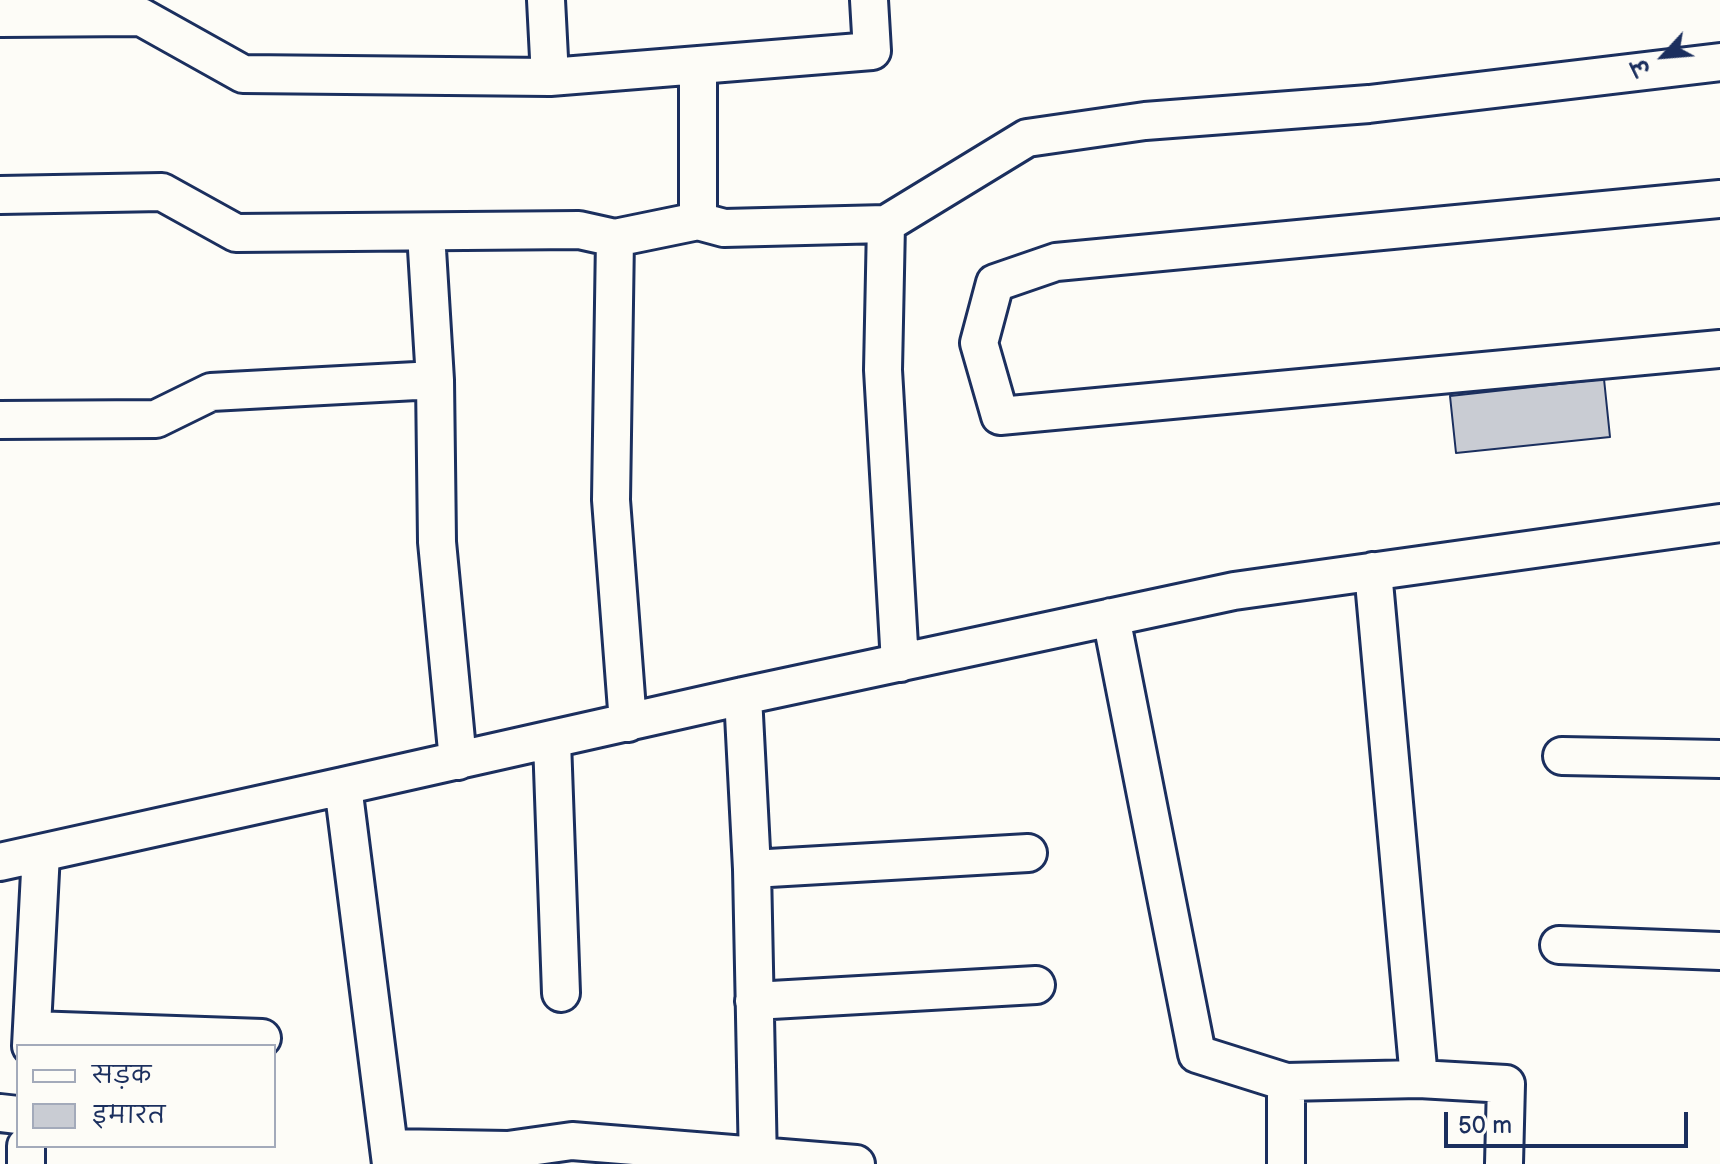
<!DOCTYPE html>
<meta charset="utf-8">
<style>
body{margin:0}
#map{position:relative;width:1720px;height:1164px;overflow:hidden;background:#fdfcf7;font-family:"Balsamiq Sans","Playpen Sans Deva",sans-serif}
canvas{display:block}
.legend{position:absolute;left:16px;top:1044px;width:260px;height:104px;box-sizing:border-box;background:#fdfcf7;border:2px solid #a3aaba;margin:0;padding:10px 14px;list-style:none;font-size:24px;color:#1b2f5e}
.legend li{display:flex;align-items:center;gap:16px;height:40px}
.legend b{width:40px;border:2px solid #a3aaba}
.north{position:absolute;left:1624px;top:16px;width:80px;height:80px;-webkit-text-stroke:6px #fdfcf7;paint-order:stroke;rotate:244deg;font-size:22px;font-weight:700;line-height:32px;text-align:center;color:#1b2f5e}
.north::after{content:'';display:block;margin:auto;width:28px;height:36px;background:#1b2f5e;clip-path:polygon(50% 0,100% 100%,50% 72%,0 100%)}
.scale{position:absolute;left:1444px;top:1112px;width:244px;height:36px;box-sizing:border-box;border:4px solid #1b2f5e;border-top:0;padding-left:10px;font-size:24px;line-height:28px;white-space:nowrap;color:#1b2f5e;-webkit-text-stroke:6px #fdfcf7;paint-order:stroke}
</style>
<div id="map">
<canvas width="1720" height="1164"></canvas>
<ul class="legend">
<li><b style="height:10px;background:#fdfcf7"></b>सड़क</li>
<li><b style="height:22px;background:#c9ccd3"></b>इमारत</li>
</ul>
<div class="north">उ</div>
<div class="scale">50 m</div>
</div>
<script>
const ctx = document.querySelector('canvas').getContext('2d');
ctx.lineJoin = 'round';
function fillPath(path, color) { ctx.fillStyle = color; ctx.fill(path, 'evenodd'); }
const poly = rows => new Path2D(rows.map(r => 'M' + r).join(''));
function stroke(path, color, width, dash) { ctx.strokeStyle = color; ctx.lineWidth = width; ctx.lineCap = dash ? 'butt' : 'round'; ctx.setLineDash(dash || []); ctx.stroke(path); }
const building = poly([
 [1604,379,1610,437,1456,453,1450,396,1604,379]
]);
fillPath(building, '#c9ccd3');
stroke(building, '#1b2f5e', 2);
const minor = poly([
 [546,0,550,77,872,51,869,0],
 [0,18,141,17,243,74,550,77],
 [0,195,162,192,236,233,579,230,615,238,698,221,724,228,886,224,1027,138,1145,121,1369,104,1720,62],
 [1720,199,1056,262,995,283,979,343,1000,416,1720,349],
 [698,221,698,65],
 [886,224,883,370,900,663],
 [426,233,435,380,437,542,458,761],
 [615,238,611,500,628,723],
 [0,420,156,419,211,392,435,380],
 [1373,571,1419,1079],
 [1111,617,1197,1054,1286,1082],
 [743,696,752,869,758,1164],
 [552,741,561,993],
 [1562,756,1720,759],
 [343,786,743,696,1234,591,1720,523],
 [0,862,343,786,391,1164],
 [752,869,1028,853],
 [1559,945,1720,951],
 [754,1001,1036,985],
 [32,1030,262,1038],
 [31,1046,41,853],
 [0,1113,18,1115],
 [389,1148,508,1150,572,1141,856,1164],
 [26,1164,26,1146],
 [1286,1164,1286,1082,1419,1079,1506,1084,1504,1164]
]);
stroke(minor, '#1b2f5e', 42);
stroke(minor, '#fdfcf7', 36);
</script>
